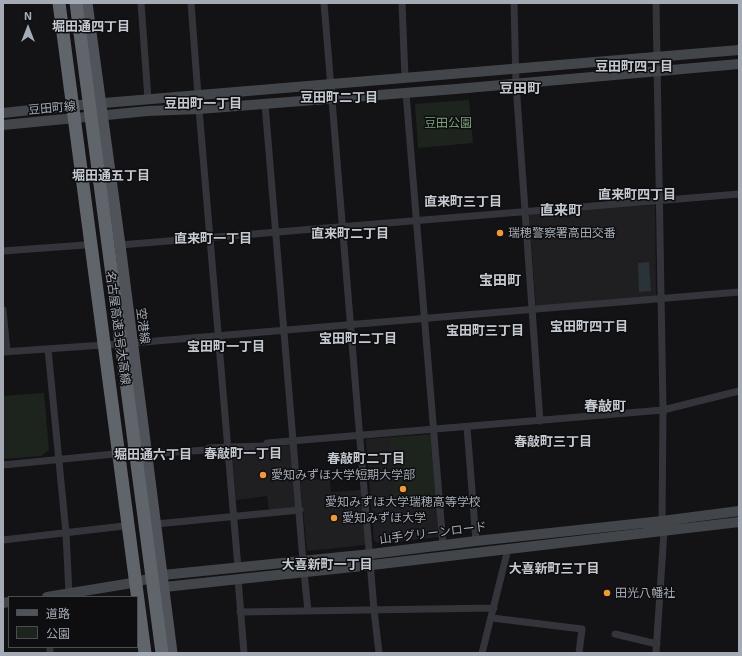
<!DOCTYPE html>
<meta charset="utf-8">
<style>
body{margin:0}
#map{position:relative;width:742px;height:656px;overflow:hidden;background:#131315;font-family:"Exo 2","Noto Sans JP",sans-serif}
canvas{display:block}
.frame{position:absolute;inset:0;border:4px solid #a4abb5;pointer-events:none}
.legend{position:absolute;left:8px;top:596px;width:130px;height:52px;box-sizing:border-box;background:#0e0e10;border:1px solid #4a4d52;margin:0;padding:5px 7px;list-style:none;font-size:12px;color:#a4abb5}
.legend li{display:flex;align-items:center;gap:8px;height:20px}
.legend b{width:20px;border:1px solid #4a4d52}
.north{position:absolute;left:8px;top:8px;width:40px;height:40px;-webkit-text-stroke:3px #0e0e10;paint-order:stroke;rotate:0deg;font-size:11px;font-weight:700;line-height:16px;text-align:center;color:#a4abb5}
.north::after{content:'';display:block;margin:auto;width:14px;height:18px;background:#a4abb5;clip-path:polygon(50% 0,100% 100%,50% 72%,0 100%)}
</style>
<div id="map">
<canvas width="742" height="656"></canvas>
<div class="frame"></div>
<ul class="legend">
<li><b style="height:5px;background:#505359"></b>道路</li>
<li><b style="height:11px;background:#1d241d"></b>公園</li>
</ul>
<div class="north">N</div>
</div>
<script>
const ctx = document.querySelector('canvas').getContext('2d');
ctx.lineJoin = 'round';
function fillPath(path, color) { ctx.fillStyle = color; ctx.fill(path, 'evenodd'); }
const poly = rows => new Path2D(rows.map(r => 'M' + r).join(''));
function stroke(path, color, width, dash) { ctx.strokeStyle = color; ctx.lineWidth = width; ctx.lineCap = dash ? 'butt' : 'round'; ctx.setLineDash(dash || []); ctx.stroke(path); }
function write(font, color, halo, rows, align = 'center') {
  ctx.font = font + ' "Exo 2","Noto Sans JP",sans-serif'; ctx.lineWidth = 3; ctx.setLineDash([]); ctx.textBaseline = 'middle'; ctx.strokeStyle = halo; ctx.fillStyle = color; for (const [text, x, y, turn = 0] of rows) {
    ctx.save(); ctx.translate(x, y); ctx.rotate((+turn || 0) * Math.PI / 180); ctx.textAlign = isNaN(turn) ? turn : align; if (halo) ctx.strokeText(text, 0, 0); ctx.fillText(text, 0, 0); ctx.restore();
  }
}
fillPath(poly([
 [655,205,656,297,536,308,529,214],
 [430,434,432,435,441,537,377,543,374,540,366,441,367,439],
 [291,445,296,507,269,510,267,496,236,500,232,453,235,450],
 [330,479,331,492,362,490,366,545,307,551,300,480]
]), '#1f1f22');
fillPath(poly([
 [469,100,473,143,418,148,415,104],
 [44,393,49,450,41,456,3,459,3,396],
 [430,435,436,502,395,506,389,438]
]), '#1d241d');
fillPath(poly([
 [649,262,651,291,639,292,638,263]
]), '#293338');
stroke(poly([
 [141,3,148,99],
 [191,3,198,95],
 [324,3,374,610,379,653],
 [402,3,405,78],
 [514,3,516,84,540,421],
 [656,3,663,410,662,521,664,531,656,653],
 [406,93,443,545],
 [265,104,303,561],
 [199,109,238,568],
 [120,245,739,194],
 [3,251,85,245],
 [3,310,7,351],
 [48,349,66,533,69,594],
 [3,352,132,343,739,292],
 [467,427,476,541],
 [147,454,206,450,209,448,228,447,265,446,267,443,663,410,739,391],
 [3,465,114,454],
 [156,524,300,510],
 [3,540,124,526],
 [304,572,308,611],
 [238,579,244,653],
 [240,612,494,608],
 [492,618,582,629,579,653],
 [615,634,657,644],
 [50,647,50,653],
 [482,653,508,549]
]), '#34353a', 7);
stroke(poly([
 [3,113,68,106,739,50],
 [3,125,148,111,199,109,456,89,739,64],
 [157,586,164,587,372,565,739,522],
 [47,597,132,583,163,575,371,554,476,541,662,521,739,511],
 [3,603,9,602]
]), '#42454a', 10);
stroke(poly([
 [87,3,120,245,172,653]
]), '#505359', 11);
stroke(poly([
 [59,3,145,653],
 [76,3,162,653]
]), '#60646b', 13);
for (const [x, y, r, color] of [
 [500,233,4,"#f4992c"],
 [263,475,4,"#f4992c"],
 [403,489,4,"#f4992c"],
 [334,518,4,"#f4992c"],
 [607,593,4,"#f4992c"]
]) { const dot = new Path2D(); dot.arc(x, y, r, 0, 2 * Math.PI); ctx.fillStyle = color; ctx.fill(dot); stroke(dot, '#0e0e10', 1.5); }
write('12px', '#a4abb5', '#0e0e10', [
 ["豆田町線",52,108,-5],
 ["空港線",143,326,83],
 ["名古屋高速3号大高線",118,328,82],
 ["山手グリーンロード",433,533,-7]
]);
write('12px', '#7da17b', '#0e0e10', [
 ["豆田公園",448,123]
]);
write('12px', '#a4abb5', '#0e0e10', [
 ["瑞穂警察署高田交番",508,233],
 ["愛知みずほ大学短期大学部",271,475],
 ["愛知みずほ大学瑞穂高等学校",403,502,"center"],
 ["愛知みずほ大学",342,518],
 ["田光八幡社",615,593]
], 'left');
write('bold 13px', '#c5cad1', '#0e0e10', [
 ["堀田通四丁目",91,27],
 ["豆田町四丁目",634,67],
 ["豆田町二丁目",339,98],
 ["豆田町一丁目",203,104],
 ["堀田通五丁目",111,176],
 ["直来町四丁目",637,195],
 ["直来町三丁目",463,202],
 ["直来町二丁目",350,234],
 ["直来町一丁目",213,239],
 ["宝田町四丁目",589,327],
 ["宝田町三丁目",485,331],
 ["宝田町二丁目",358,339],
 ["宝田町一丁目",226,347],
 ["春敲町三丁目",553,442],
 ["春敲町一丁目",243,454],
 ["堀田通六丁目",153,455],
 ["春敲町二丁目",366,459],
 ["大喜新町一丁目",327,565],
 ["大喜新町三丁目",554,569]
]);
write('bold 14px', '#c5cad1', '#0e0e10', [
 ["豆田町",520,88],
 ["直来町",561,210],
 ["宝田町",500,280],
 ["春敲町",605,406]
]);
</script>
